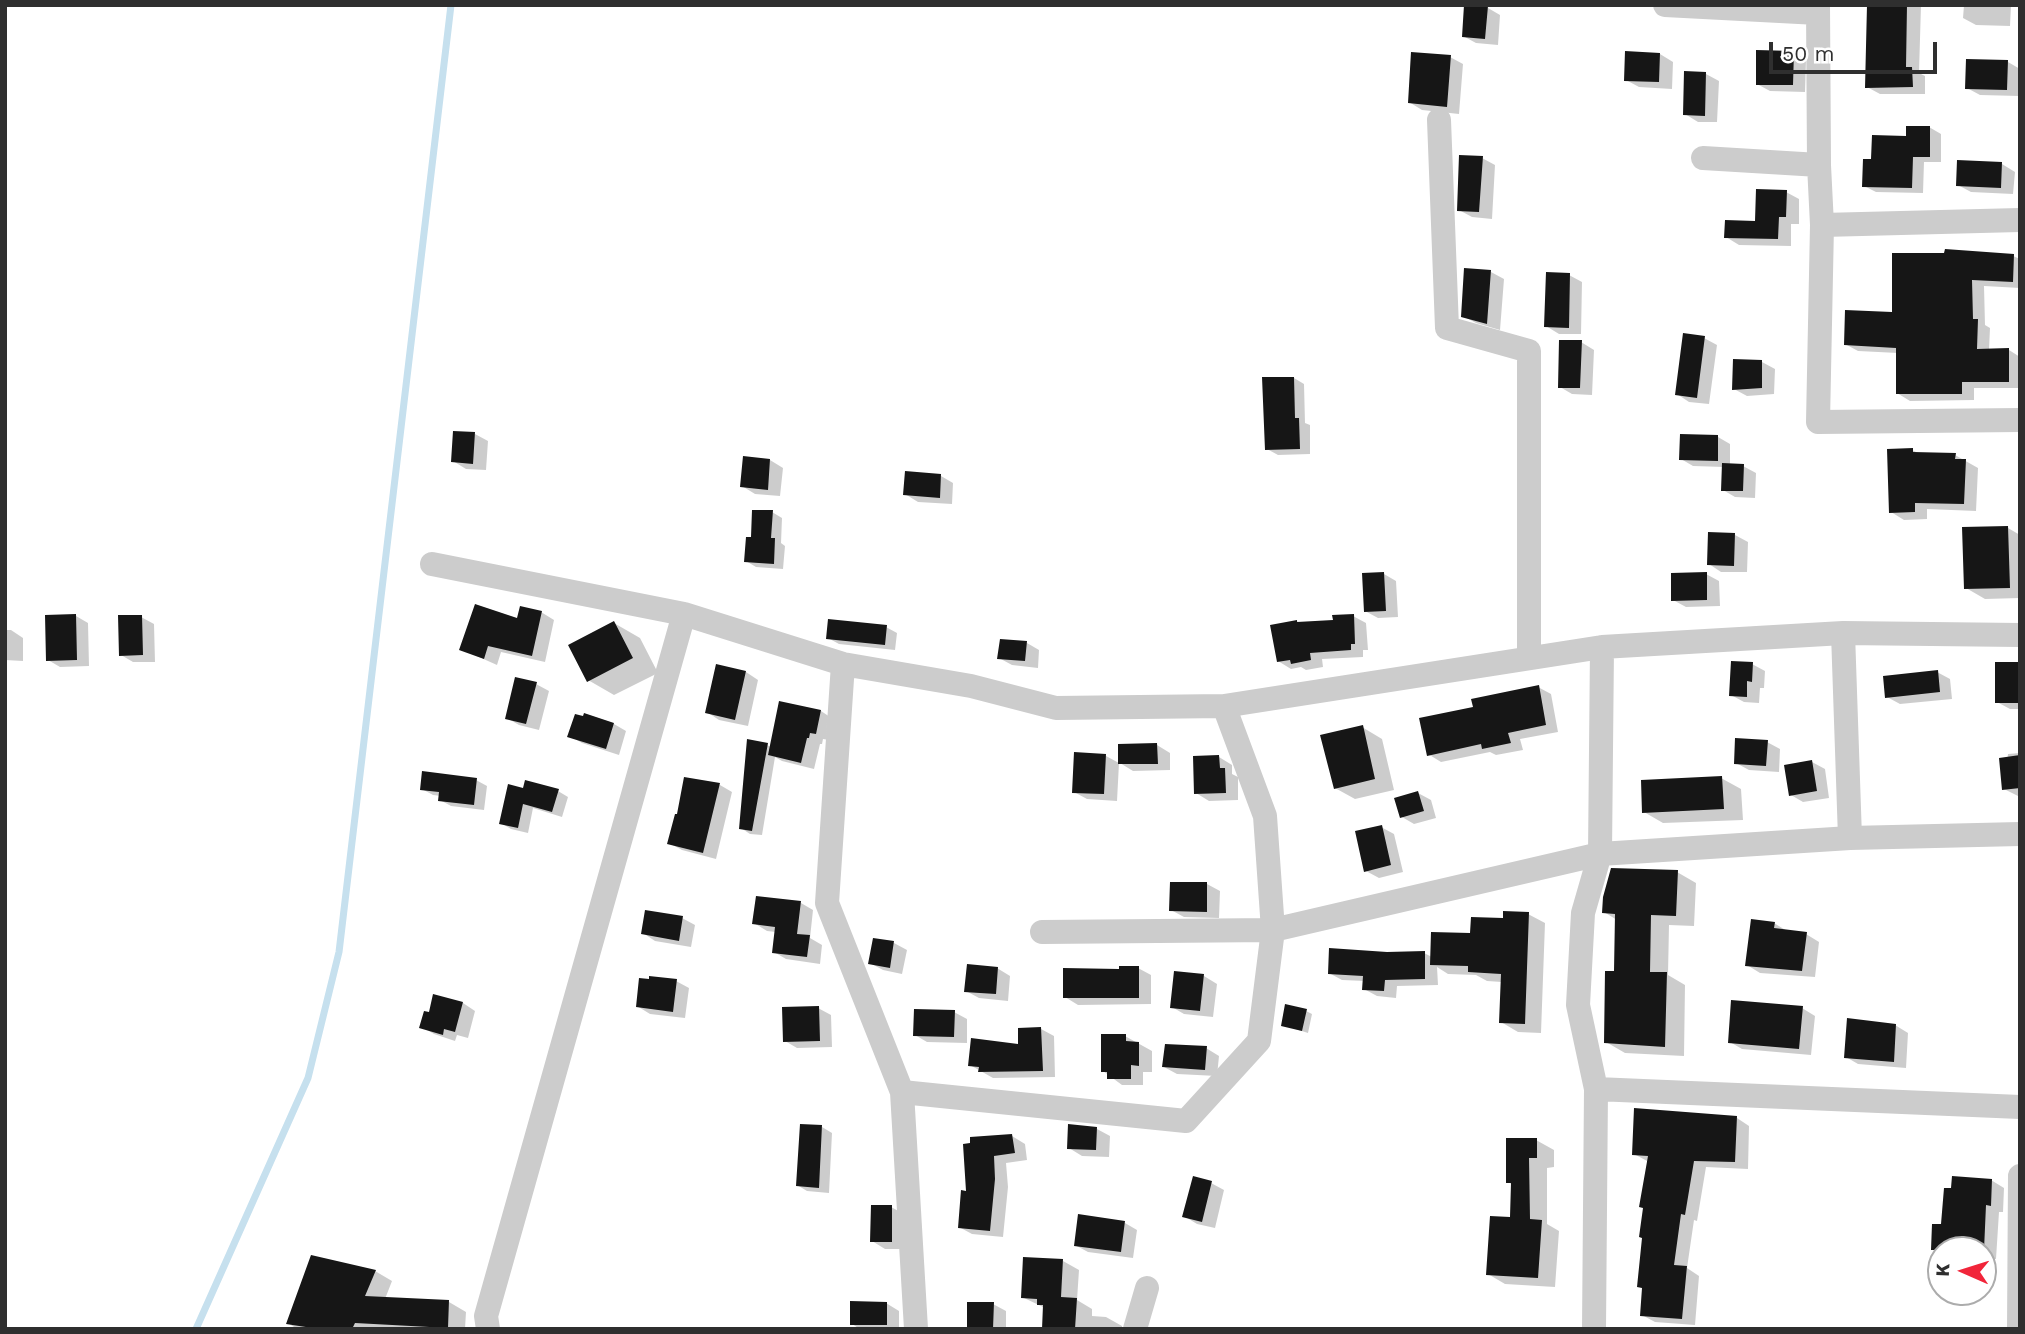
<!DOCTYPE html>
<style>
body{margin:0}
#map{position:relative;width:2025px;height:1334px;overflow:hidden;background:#fff;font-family:"Work Sans",sans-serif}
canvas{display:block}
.frame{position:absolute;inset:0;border:7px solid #2f2f2f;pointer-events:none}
.north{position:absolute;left:1927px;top:1236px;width:70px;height:70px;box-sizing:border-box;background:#fff;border:2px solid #acacac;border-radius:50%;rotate:273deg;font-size:19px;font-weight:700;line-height:28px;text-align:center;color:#2f2f2f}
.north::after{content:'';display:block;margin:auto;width:24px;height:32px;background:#f1253a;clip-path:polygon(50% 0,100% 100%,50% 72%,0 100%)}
.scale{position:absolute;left:1769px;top:42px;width:168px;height:32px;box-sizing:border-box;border:4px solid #2f2f2f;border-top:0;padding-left:9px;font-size:21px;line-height:24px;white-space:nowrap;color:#2f2f2f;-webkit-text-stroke:5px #fff;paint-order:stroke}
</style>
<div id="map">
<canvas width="2025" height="1334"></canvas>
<div class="frame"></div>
<div class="north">K</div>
<div class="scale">50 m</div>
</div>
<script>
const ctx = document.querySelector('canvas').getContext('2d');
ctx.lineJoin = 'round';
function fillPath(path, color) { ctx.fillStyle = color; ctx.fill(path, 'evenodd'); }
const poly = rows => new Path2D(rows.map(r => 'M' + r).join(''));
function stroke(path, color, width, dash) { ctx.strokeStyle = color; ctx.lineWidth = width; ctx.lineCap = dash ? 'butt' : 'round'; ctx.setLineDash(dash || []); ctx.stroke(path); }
fillPath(poly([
 [1868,5,1921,5,1919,73,1925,76,1925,94,1880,94,1867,87],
 [1964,5,2011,5,2010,26,1976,25,1963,18],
 [1488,8,1500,15,1498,45,1476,43,1463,36],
 [1793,52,1806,60,1805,92,1770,91,1757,84],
 [1660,54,1673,62,1672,89,1639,87,1626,80],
 [1450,57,1463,64,1459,114,1422,110,1409,102],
 [2008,62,2020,69,2019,96,1980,95,1967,88],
 [1706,74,1719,81,1717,122,1698,122,1685,114],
 [1929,127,1941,134,1941,162,1924,162,1923,193,1876,192,1864,186,1873,161],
 [1482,158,1495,165,1492,219,1472,217,1459,210],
 [1959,162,2002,164,2015,172,2013,194,1971,192,1958,185],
 [1786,192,1799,199,1799,224,1791,224,1791,246,1739,245,1726,237,1757,222],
 [2013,256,2020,259,2020,288,1984,286,1985,325,1990,328,1989,350,2009,350,2020,357,2020,388,1974,388,1974,400,1910,401,1897,393,1898,353,1858,351,1845,344,1894,314],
 [1466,270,1491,272,1504,279,1500,330,1476,323,1463,316],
 [1569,275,1582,282,1581,334,1559,334,1546,326],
 [1704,338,1717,345,1709,404,1689,402,1677,394],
 [1581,342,1594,350,1592,395,1572,394,1560,387],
 [1762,362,1775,369,1774,394,1747,396,1734,389],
 [1294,378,1304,384,1305,423,1310,425,1310,454,1278,455,1267,449],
 [475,434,488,441,486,470,466,469,453,461],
 [1718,437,1730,444,1730,465,1743,466,1756,473,1755,498,1735,497,1723,490,1724,467,1693,466,1681,459],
 [1912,450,1920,454,1955,455,1978,468,1976,511,1927,509,1927,519,1904,520,1891,512],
 [770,460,783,468,780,496,755,494,742,486],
 [941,476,953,483,952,504,918,502,905,494],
 [772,512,782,518,781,543,785,546,783,569,756,567,746,561,753,539],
 [2008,528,2020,535,2020,598,1985,599,1966,588],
 [1735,535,1748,542,1747,572,1721,572,1709,564],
 [1384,574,1396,581,1398,617,1378,618,1365,611],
 [1706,574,1719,581,1720,606,1686,607,1673,600],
 [541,612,554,620,545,662,501,652,497,665,461,649,518,621],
 [76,616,88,623,89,666,60,667,48,660],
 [1353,616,1366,623,1368,650,1363,650,1363,657,1322,659,1323,667,1306,670,1301,667,1291,669,1278,661,1297,621,1300,624,1335,622],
 [141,617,154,624,155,662,133,662,121,655],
 [614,623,640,638,658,673,614,695,588,680],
 [886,627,897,633,895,650,839,644,828,638],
 [5,630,11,630,23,638,23,661,5,660],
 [1027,643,1039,650,1038,668,1012,665,999,658],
 [1752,664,1765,671,1764,688,1760,688,1759,703,1744,702,1731,695],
 [2020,664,2020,709,2010,709,1997,702],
 [746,672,758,680,748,726,719,720,707,712],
 [1937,672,1950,679,1952,699,1900,704,1887,697],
 [536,684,549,691,539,730,519,725,507,718],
 [1538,687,1551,694,1558,732,1520,739,1523,750,1496,755,1490,752,1441,762,1428,754,1475,708],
 [821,711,833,719,829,740,823,739,822,744,820,744,814,769,782,761,775,757,762,835,750,834,741,828,767,745,771,747],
 [614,724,626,731,619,755,582,743,570,736],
 [1362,727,1382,739,1394,790,1355,799,1335,788],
 [1767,742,1780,749,1779,772,1749,770,1736,763],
 [1157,745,1170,753,1170,770,1133,771,1120,763],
 [2020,753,2020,797,2004,789,2008,754],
 [1076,754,1106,756,1119,763,1117,801,1087,799,1074,792],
 [1219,757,1232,765,1232,774,1238,777,1238,800,1209,801,1196,793],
 [1812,762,1825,769,1829,798,1803,802,1791,795],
 [1721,778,1741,789,1743,820,1663,823,1644,812],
 [685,779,720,785,732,792,716,859,682,850,669,843,679,817],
 [476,780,487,786,484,810,451,806,440,800,441,796,433,795,422,789],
 [524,791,558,791,568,797,562,817,533,808,528,833,511,829,501,823],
 [1418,793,1431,800,1436,818,1414,824,1402,817],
 [1381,827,1394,834,1403,872,1379,878,1366,871],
 [1677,872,1696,883,1694,926,1669,925,1668,975,1685,985,1684,1056,1625,1053,1606,1042,1616,973,1617,920,1604,912],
 [1207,884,1220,891,1219,918,1184,917,1171,910],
 [801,903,813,910,810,938,822,945,820,964,786,959,774,952,776,932,767,931,754,923],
 [1528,914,1545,923,1541,1033,1518,1032,1501,1022,1502,982,1487,981,1476,975,1448,974,1437,967,1438,985,1397,986,1396,998,1377,996,1364,989,1365,981,1342,980,1329,973,1387,954,1424,953,1432,957,1505,920],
 [682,918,695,925,691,947,655,941,643,933],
 [1774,923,1787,931,1806,934,1819,942,1815,977,1760,973,1747,965],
 [874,940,894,943,907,950,902,974,883,970,870,963],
 [997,968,1010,976,1008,1001,979,998,966,991],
 [1138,968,1151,975,1151,1004,1078,1005,1065,997,1120,970],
 [1176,973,1204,976,1217,984,1213,1017,1184,1014,1172,1007],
 [676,981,689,988,685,1018,650,1014,637,1006],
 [435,996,463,1003,475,1011,468,1038,457,1035,455,1041,434,1034,422,1027,430,1014],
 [818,1008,831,1015,832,1047,797,1048,785,1041],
 [1802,1008,1815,1016,1811,1055,1742,1049,1730,1042],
 [1306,1011,1312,1014,1308,1033,1283,1025],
 [954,1012,967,1019,967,1043,927,1042,915,1035],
 [1895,1025,1908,1033,1906,1068,1858,1064,1846,1057],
 [1041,1029,1054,1036,1055,1077,993,1078,970,1065,1020,1046],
 [1125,1036,1152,1051,1152,1072,1143,1072,1143,1085,1122,1085,1103,1071],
 [1206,1048,1219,1056,1217,1076,1177,1074,1164,1067],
 [1737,1118,1749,1126,1748,1169,1706,1167,1697,1221,1694,1220,1687,1268,1699,1276,1695,1325,1655,1322,1642,1315,1649,1162,1634,1154],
 [822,1127,832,1133,829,1193,807,1191,797,1185],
 [1097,1129,1110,1136,1109,1157,1082,1156,1069,1148],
 [1012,1136,1025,1144,1027,1160,1006,1163,1008,1187,1003,1237,972,1234,959,1227,968,1193,965,1146],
 [1536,1140,1554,1150,1554,1167,1547,1168,1547,1224,1559,1231,1555,1287,1505,1284,1488,1274,1511,1219,1513,1185,1508,1182],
 [1991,1180,2004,1188,2003,1212,1999,1212,1996,1259,1983,1258,1983,1250,1941,1250,1941,1254,1932,1249,1943,1226],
 [1211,1183,1224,1190,1215,1228,1197,1224,1184,1216],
 [891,1207,904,1214,904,1249,885,1249,872,1241],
 [1125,1223,1137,1230,1133,1258,1088,1252,1075,1245],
 [1063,1261,1079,1270,1077,1300,1092,1309,1092,1316,1106,1317,1122,1326,1122,1329,1044,1329,1043,1307,1022,1297],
 [375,1271,392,1281,385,1299,449,1302,466,1312,465,1329,297,1329,288,1323],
 [886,1303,899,1311,899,1329,860,1329,852,1324],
 [993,1304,1006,1311,1006,1329,968,1329]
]), '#0003');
stroke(poly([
 [196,1329,308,1078,339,952,451,5]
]), '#c6e0ee', 7);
fillPath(poly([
 [1464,5,1488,6,1485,39,1462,37],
 [1867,5,1907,5,1906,67,1912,67,1913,87,1865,88],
 [1756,50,1794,51,1793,85,1756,85],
 [1625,51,1660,53,1659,82,1624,81],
 [1411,52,1451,55,1447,107,1408,103],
 [1966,59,2008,60,2007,90,1965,89],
 [1684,71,1706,72,1705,116,1683,115],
 [1906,126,1930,126,1930,157,1913,157,1912,188,1862,187,1863,159,1871,159,1872,135,1906,136],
 [1459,155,1483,156,1479,212,1457,211],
 [1957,160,2002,162,2001,188,1956,186],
 [1756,189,1787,190,1786,217,1779,217,1778,239,1724,238,1725,220,1755,221],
 [1945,249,2014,254,2013,282,1972,280,1973,319,1978,319,1977,349,2009,348,2009,382,1962,382,1962,394,1896,394,1896,348,1844,345,1845,310,1892,312,1892,253,1944,253],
 [1464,268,1491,270,1487,324,1461,317],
 [1546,272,1570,273,1569,328,1544,327],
 [1683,333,1705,336,1697,398,1675,395],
 [1559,340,1582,340,1580,388,1558,388],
 [1733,359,1762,360,1762,388,1732,390],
 [1262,377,1294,377,1295,418,1299,418,1300,449,1265,450],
 [453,431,475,432,473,464,451,462],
 [1680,434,1718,435,1718,461,1679,460],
 [1913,448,1913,452,1956,453,1955,459,1966,459,1964,504,1915,503,1915,512,1889,513,1887,449],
 [743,456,770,459,768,490,740,487],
 [1722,463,1744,464,1743,491,1721,491],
 [905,471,941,474,940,498,903,495],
 [752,510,773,510,771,538,775,538,774,564,744,562,746,537,751,537],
 [2008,526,2010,588,1964,589,1962,527],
 [1708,532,1735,533,1734,566,1707,565],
 [1384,572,1386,611,1364,612,1362,573],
 [1707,572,1707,600,1671,601,1671,573],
 [475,604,517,618,520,606,542,611,532,656,488,646,484,659,459,650],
 [76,614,77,660,46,661,45,615],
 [1354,614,1355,644,1351,644,1351,650,1310,653,1311,660,1291,664,1290,660,1277,662,1270,625,1297,620,1297,622,1333,620,1332,615],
 [118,615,142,615,143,655,119,656],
 [828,619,887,625,885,645,826,639],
 [614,621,633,658,587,682,568,645],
 [1000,639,1027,641,1025,661,997,659],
 [1731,661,1753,662,1752,682,1747,681,1747,697,1729,696],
 [1995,662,2020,662,2020,703,1995,703],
 [716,664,746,671,735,720,705,713],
 [1938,670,1940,692,1885,698,1883,676],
 [515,677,537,682,526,724,505,719],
 [1539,685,1546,725,1508,733,1511,743,1482,749,1481,744,1427,756,1419,718,1473,707,1471,699],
 [779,701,821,710,816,734,810,733,809,738,807,738,801,763,768,755],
 [584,713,614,723,606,749,567,737,575,714,583,716],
 [1363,725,1375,779,1334,789,1320,735],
 [1735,738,1768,740,1766,766,1734,764],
 [747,739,768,743,752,831,739,829],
 [1157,743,1158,764,1118,764,1118,744],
 [1074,752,1106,754,1104,794,1072,793],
 [1219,755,1220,768,1225,768,1226,793,1194,794,1193,756],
 [2020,755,2020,788,2002,790,1999,758],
 [1812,760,1817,791,1789,796,1784,765],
 [422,771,477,778,474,805,438,801,439,792,420,790],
 [1722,776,1724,809,1642,813,1641,780],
 [684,777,720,783,703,853,667,844,675,814,677,814],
 [525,780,559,789,552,812,523,804,518,828,499,824,508,784,523,788],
 [1418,791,1424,811,1400,818,1394,798],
 [1382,825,1391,865,1364,872,1355,831],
 [1611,868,1678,870,1676,916,1651,915,1650,972,1667,972,1665,1047,1604,1043,1605,971,1614,971,1615,914,1602,913,1603,897],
 [1170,882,1207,882,1207,912,1169,911],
 [756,896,801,901,797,934,810,935,807,957,772,953,775,927,752,924],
 [645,910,683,916,679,941,641,934],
 [1503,911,1529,912,1525,1024,1499,1023,1501,974,1468,972,1468,966,1430,965,1431,932,1470,933,1471,917,1503,918],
 [1751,919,1775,922,1774,928,1807,932,1802,971,1745,966],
 [873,938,894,941,890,968,868,964],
 [1329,948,1387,952,1425,951,1425,979,1385,980,1384,991,1362,990,1363,976,1328,974],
 [967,964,998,967,996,994,964,992],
 [1119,966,1139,966,1139,998,1063,998,1063,968,1119,969],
 [1174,971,1204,974,1200,1011,1170,1008],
 [649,976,677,979,673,1012,636,1007,639,978,649,979],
 [433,994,463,1002,455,1032,444,1029,443,1035,419,1028,424,1011,429,1012],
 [1731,1000,1803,1006,1799,1049,1728,1043],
 [1285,1004,1307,1009,1302,1031,1281,1026],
 [819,1006,820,1041,783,1042,782,1007],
 [914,1009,955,1010,954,1037,913,1036],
 [1847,1018,1896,1024,1894,1062,1844,1058],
 [1041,1027,1043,1071,978,1072,979,1067,968,1066,971,1038,1018,1044,1018,1028],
 [1101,1034,1126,1034,1126,1041,1139,1042,1139,1066,1131,1065,1131,1079,1107,1079,1107,1072,1101,1072],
 [1165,1044,1207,1046,1205,1070,1162,1067],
 [1634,1108,1737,1116,1735,1162,1694,1161,1685,1215,1681,1214,1674,1265,1687,1266,1682,1319,1640,1316,1642,1288,1637,1287,1642,1238,1639,1237,1643,1208,1639,1207,1648,1156,1632,1155],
 [800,1124,822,1125,819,1188,796,1186],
 [1068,1124,1097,1127,1096,1150,1067,1149],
 [1012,1134,1015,1153,994,1156,995,1179,990,1231,958,1228,961,1190,966,1191,963,1144,970,1143,970,1137],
 [1506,1138,1537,1138,1537,1158,1529,1158,1530,1219,1542,1220,1538,1278,1486,1275,1490,1216,1510,1217,1511,1183,1506,1183],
 [1193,1176,1212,1181,1202,1222,1182,1217],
 [1952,1176,1992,1179,1991,1206,1986,1205,1984,1250,1931,1250,1932,1224,1941,1224,1944,1188,1951,1188],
 [871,1205,892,1205,892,1242,870,1242],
 [1078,1214,1125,1221,1121,1252,1074,1246],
 [311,1255,376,1270,365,1296,449,1300,448,1328,355,1323,352,1329,319,1329,286,1324],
 [1023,1257,1063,1259,1061,1297,1077,1298,1075,1329,1042,1329,1043,1305,1037,1305,1037,1299,1021,1298],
 [850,1301,887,1302,887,1325,850,1325],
 [967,1302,994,1302,993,1329,967,1329]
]), '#161616');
stroke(poly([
 [1665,5,1818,13],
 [1818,5,1819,165,1822,225,1818,422,2020,420],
 [1439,120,1447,328,1529,351,1529,658],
 [1703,158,1819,165],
 [1822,225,2020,220],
 [432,564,684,614,843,664,971,686,1056,708,1224,706,1602,647,1843,633,2020,635],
 [1843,633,1850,838],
 [843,664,827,903,902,1092,916,1329],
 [1042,932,1273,930,1600,854,1850,838,2020,834],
 [1596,1089,2020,1107],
 [902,1092,1186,1121,1259,1041,1273,930,1265,816,1224,706],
 [488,1329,486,1316,684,614],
 [1135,1329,1147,1288],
 [1594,1329,1596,1089,1578,1005,1583,913,1600,854,1602,647],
 [2019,1329,2020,1176]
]), '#ccc', 24);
</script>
